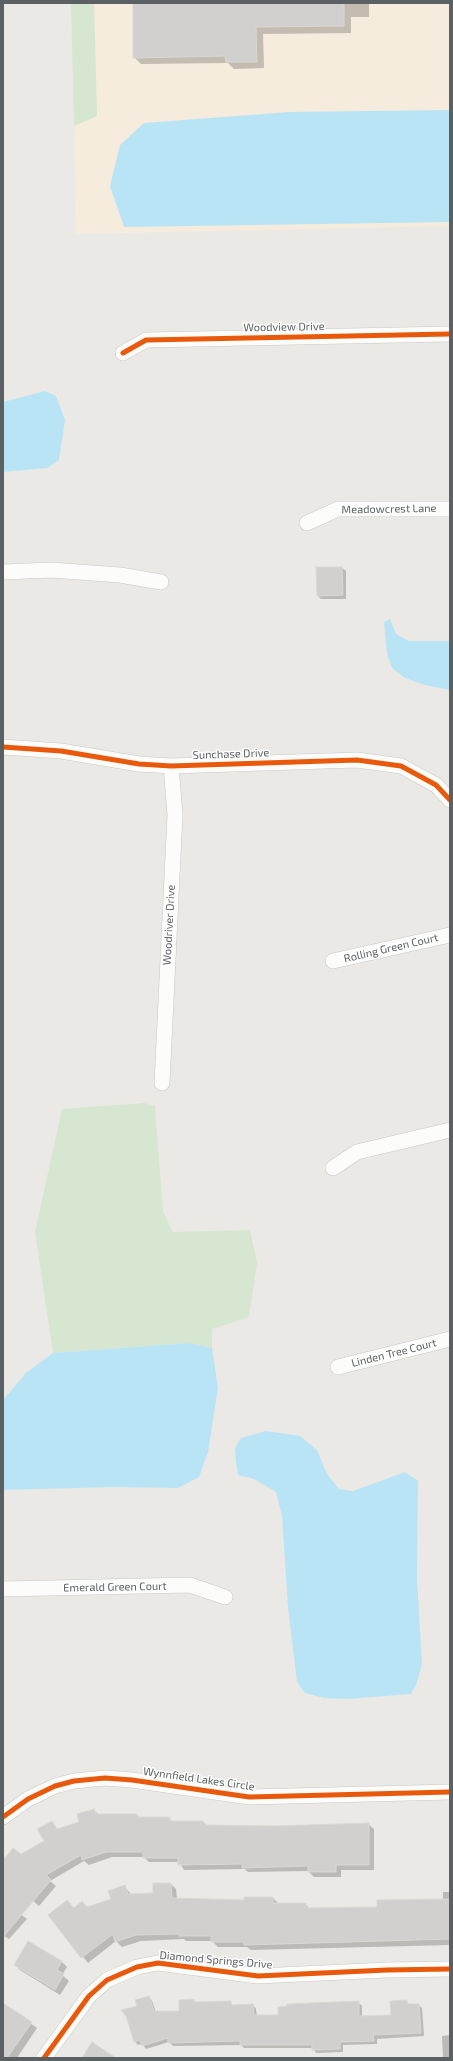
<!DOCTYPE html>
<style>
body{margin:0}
#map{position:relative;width:453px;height:2061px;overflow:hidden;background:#ebe9e5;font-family:"Exo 2",sans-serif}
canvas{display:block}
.frame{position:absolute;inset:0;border:4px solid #5b6063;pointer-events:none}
</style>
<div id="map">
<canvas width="453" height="2061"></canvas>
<div class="frame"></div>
</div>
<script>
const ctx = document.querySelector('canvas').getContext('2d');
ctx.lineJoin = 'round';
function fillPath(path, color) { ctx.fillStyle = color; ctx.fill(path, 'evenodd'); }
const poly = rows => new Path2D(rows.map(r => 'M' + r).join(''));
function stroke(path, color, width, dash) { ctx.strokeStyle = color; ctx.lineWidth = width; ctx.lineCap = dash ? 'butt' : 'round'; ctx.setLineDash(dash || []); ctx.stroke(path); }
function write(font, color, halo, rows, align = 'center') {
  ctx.font = font + ' "Exo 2",sans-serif'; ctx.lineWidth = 3; ctx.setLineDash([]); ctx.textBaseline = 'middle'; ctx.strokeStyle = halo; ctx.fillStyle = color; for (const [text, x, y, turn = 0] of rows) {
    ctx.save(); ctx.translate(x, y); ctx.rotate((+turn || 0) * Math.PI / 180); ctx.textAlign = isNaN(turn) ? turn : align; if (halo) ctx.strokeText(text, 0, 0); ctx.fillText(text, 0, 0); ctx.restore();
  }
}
fillPath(poly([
 [94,3,450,3,450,226,76,234,74,126,97,116]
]), '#f5ecde');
fillPath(poly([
 [71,3,94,3,97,116,74,126],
 [144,1103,155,1106,163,1212,173,1232,250,1230,257,1263,249,1317,212,1329,212,1348,189,1343,53,1353,35,1232,62,1109]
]), '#d6e6d0');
fillPath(poly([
 [450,110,450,222,124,227,110,186,120,145,144,123,289,112],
 [45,391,56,396,65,420,59,460,47,468,3,472,3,402],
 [390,619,396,634,409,641,450,641,450,690,425,685,405,678,392,668,387,654,384,622],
 [190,1343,212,1348,218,1388,208,1452,199,1477,178,1488,114,1487,3,1490,3,1400,26,1373,53,1353],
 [266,1431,300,1436,317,1450,327,1474,339,1489,353,1491,405,1472,418,1481,417,1579,422,1664,416,1685,411,1694,348,1699,324,1698,305,1693,297,1682,288,1607,282,1516,276,1492,254,1479,238,1475,236,1462,235,1448,241,1438]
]), '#b9e4f6');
fillPath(poly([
 [134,3,369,3,369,17,351,17,351,33,263,34,264,68,234,69,228,63,141,64,134,57],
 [342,568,346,571,346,599,321,599,318,596],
 [94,1810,99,1815,137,1815,140,1818,169,1818,173,1822,203,1822,207,1826,275,1827,368,1824,374,1829,374,1870,341,1870,341,1877,314,1877,308,1871,248,1872,245,1869,184,1870,179,1862,149,1862,144,1857,112,1857,89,1865,84,1861,50,1881,56,1886,39,1906,9,1880,3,1867,3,1861,21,1855,45,1841,51,1822,58,1830,80,1823],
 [171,1884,176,1889,177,1899,245,1901,273,1898,279,1904,305,1904,310,1909,378,1908,443,1900,443,1892,450,1892,450,1945,251,1950,247,1947,218,1947,212,1941,186,1941,184,1939,141,1941,122,1947,116,1941,88,1963,54,1922,74,1909,87,1908,112,1899,125,1887,131,1894,154,1894],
 [3,1901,27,1919,9,1939,4,1936,3,1938],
 [29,1942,62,1962,67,1967,62,1975,69,1981,60,1995,20,1970,15,1965],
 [149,1997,152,2001,156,2012,180,2012,193,2000,196,2003,230,2002,233,2006,253,2005,256,2009,257,2016,279,2016,358,2002,362,2006,362,2017,392,2016,406,2001,410,2005,419,2005,422,2008,424,2036,377,2039,377,2044,343,2045,343,2052,316,2053,313,2048,244,2048,241,2045,173,2046,169,2042,146,2049,142,2044,138,2045,134,2041,138,2006],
 [3,2004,37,2028,17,2058,3,2058],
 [450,2035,450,2058,443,2058,442,2036]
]), '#0003');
const building = poly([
 [133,3,344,3,344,26,256,27,257,62,226,62,225,56,133,58,133,3],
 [316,567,342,567,343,595,317,596,316,567],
 [94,1809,96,1814,137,1814,137,1817,170,1817,170,1821,203,1821,203,1825,275,1826,369,1823,369,1865,336,1865,336,1872,308,1872,308,1866,242,1868,242,1864,178,1865,178,1858,143,1858,143,1852,106,1852,82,1860,81,1855,46,1875,51,1880,3,1937,3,1860,13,1848,21,1854,44,1841,37,1829,52,1821,57,1829,79,1822,77,1814,94,1809],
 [153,1883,171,1883,172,1898,244,1900,244,1897,273,1897,273,1903,306,1903,306,1908,377,1907,377,1900,450,1899,450,1939,244,1945,244,1942,211,1942,211,1936,179,1936,179,1934,136,1935,115,1942,113,1934,81,1958,48,1915,67,1900,74,1908,82,1901,87,1907,111,1899,108,1891,125,1885,128,1894,153,1893,153,1883],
 [28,1941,62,1961,57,1970,64,1974,55,1990,14,1965,28,1941],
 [149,1996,154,2011,179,2011,179,2000,194,1999,194,2002,231,2001,231,2005,253,2004,254,2015,278,2015,278,2007,287,2006,287,2004,359,2001,359,2016,391,2015,390,2001,407,2000,407,2004,419,2004,421,2033,373,2035,374,2041,340,2042,340,2049,312,2050,312,2045,240,2045,240,2041,168,2043,168,2038,142,2046,140,2040,134,2042,126,2016,121,2010,137,2006,135,2000,149,1996],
 [3,2003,32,2022,7,2058,3,2058,3,2003],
 [92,2042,116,2058,82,2058,92,2042]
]);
fillPath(building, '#d1d0ce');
stroke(building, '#dad8d4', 1);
const minor = poly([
 [123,353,146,340,450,334],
 [307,523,338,509,450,509],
 [3,572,51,570,120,575,161,582],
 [3,747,61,751,139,764,171,766,357,760,401,766,436,785,450,800],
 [333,961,450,935],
 [162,1083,175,815,171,766],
 [333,1168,357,1152,450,1130],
 [338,1367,450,1339],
 [3,1589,190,1585,225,1597],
 [3,1817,28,1799,55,1786,74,1781,105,1778,132,1780,249,1797,450,1792],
 [44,2058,89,1996,107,1980,137,1967,158,1963,258,1976,387,1970,450,1969]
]);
stroke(minor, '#c7c8c7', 16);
stroke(minor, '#fcfcfb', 15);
stroke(poly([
 [123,353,146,340,450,334],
 [3,747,61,751,139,764,171,766,357,760,401,766,436,785,450,800],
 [3,1817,28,1799,55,1786,74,1781,105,1778,132,1780,249,1797,450,1792],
 [44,2058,89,1996,107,1980,137,1967,158,1963,258,1976,387,1970,450,1969]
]), '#e8590c', 5);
write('11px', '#5b6063', '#fff', [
 ["Woodview Drive",284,327,-1],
 ["Meadowcrest Lane",389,509,-1],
 ["Sunchase Drive",231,754,-2],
 ["Woodriver Drive",169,925,-87],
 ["Rolling Green Court",391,948,-13],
 ["Linden Tree Court",394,1353,-14],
 ["Emerald Green Court",115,1587,-1],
 ["Wynnfield Lakes Circle",199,1779,8],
 ["Diamond Springs Drive",216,1960,5]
]);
</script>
